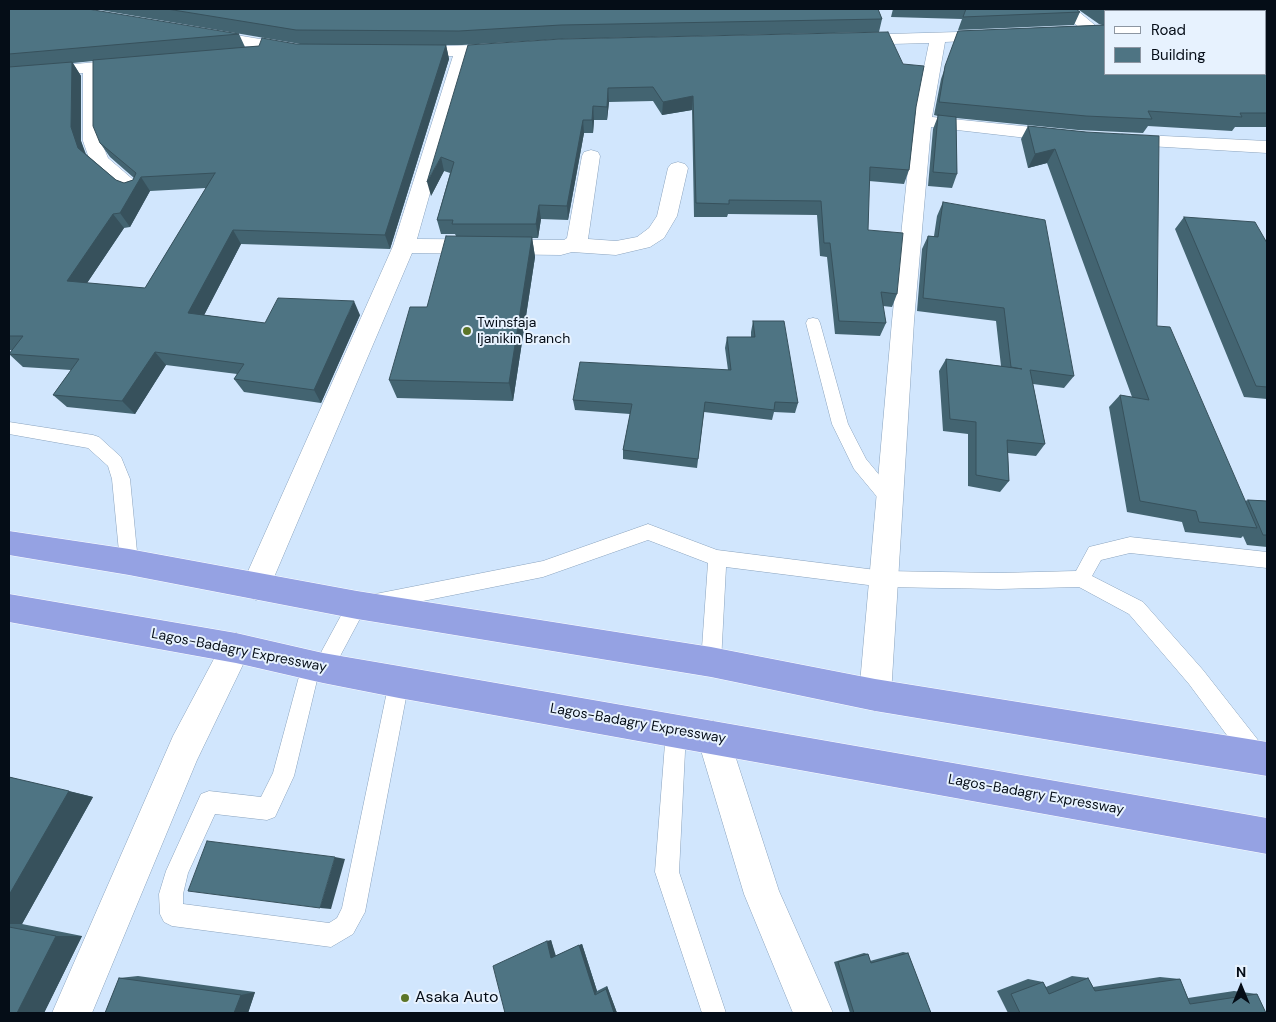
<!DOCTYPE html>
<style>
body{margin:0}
#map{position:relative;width:1276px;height:1022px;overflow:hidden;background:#d1e6fd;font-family:"DM Sans",sans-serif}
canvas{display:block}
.frame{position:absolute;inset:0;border:10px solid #050d17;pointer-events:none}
.legend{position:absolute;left:1104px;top:10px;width:162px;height:65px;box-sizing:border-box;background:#e7f2fe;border:1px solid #8d96a2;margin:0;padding:6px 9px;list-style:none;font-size:15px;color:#050d17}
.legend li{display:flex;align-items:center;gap:10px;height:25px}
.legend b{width:25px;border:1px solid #8d96a2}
.north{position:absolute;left:1216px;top:962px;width:50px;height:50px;-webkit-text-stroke:4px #e7f2fe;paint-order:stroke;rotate:0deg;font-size:14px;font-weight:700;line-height:20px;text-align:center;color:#050d17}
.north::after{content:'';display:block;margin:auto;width:18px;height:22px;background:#050d17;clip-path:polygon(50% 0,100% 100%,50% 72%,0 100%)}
</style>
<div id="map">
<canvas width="1276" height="1022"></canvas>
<div class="frame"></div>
<ul class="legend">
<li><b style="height:6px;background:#fff"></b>Road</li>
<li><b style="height:14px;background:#4e7483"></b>Building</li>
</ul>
<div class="north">N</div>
</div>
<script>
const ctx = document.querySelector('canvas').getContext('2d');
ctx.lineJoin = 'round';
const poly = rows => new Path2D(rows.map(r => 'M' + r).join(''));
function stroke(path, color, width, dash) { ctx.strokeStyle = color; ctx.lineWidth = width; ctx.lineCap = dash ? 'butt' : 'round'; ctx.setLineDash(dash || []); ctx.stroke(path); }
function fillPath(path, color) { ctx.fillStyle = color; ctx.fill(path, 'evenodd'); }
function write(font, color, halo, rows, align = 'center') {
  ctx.font = font + ' "DM Sans",sans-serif'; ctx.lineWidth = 4; ctx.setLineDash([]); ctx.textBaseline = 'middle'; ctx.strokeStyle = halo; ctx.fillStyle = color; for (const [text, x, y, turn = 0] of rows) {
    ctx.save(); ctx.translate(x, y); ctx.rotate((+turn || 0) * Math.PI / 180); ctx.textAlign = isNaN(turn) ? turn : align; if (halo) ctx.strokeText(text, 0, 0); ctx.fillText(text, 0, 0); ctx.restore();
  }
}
const lane = poly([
 [813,318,818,319,820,323,848,424,866,459,895,494,898,499,895,504,889,506,883,504,854,469,832,424,806,323,808,319,813,318],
 [9,422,93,435,99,437,121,457,130,479,138,562,135,568,129,570,123,568,120,562,112,479,108,466,88,448,9,434,9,422],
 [648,524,717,550,884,571,999,573,1076,571,1089,547,1130,537,1267,552,1267,568,1130,553,1101,560,1092,576,1143,602,1203,670,1265,749,1267,758,1265,765,1257,768,1249,765,1189,684,1129,614,1079,587,999,589,884,587,726,567,721,662,718,669,711,672,704,669,701,662,708,563,648,540,543,577,363,613,330,675,323,678,318,676,294,776,275,817,267,820,215,814,188,873,183,894,183,904,329,923,337,918,342,908,389,682,392,675,399,672,406,675,409,682,365,912,353,934,331,947,172,926,164,922,160,914,159,894,166,871,201,794,209,791,261,797,273,773,304,658,311,655,318,658,350,599,543,561,648,524],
 [676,721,683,724,686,731,679,872,726,1013,702,1013,655,872,666,731,669,724,676,721]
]);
const street = poly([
 [1046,9,1078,11,1102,31,1094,36,1088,34,1066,17,1049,12,1046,9],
 [206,30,296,45,302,47,304,50,302,53,296,55,200,38,198,35,206,30],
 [993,31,1001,36,999,39,945,42,932,117,1062,130,1069,132,1071,136,1069,140,1062,142,931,127,914,321,891,695,886,706,875,711,864,706,859,695,892,321,913,121,929,43,854,45,846,40,854,35,993,31],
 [504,44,510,46,512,49,510,52,469,55,417,239,564,240,567,238,582,156,584,152,591,150,598,152,600,156,588,239,616,241,637,237,649,228,657,216,668,168,671,164,678,162,685,164,688,168,677,216,664,238,650,247,616,255,572,252,561,255,412,253,266,596,256,600,246,596,241,587,393,246,453,56,412,57,406,55,404,52,406,49,412,47,504,44],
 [130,59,136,60,138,64,136,68,100,72,101,141,108,158,144,189,141,193,134,195,127,193,90,161,83,141,83,73,9,80,9,70,130,59],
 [1122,134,1267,141,1267,153,1115,144,1113,140,1115,136,1122,134],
 [236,633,247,638,251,648,197,760,92,1013,52,1013,173,736,225,638,236,633],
 [713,721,725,725,729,737,779,891,833,1013,793,1013,744,894,697,737,701,725,713,721]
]);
const highway = poly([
 [9,531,129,549,357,591,711,647,875,679,1267,742,1267,776,875,711,711,677,357,619,129,575,9,555,9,531],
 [9,594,236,633,323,653,399,666,1267,818,1267,854,399,698,323,683,236,663,9,622,9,594]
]);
stroke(lane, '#8aa3be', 1);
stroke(street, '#8aa3be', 1);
stroke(highway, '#fff', 1);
fillPath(lane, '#fff');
fillPath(street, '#fff');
fillPath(highway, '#95a2e3');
fillPath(poly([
 [9,9,239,34,245,47,300,44,94,9,878,9,882,19,879,32,562,39,462,45,446,45,449,59,390,249,241,244,204,315,265,323,360,315,321,403,244,392,234,379,237,374,166,365,135,414,67,407,53,395,71,370,23,367,9,354,12,350,9,350],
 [93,61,100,143,110,157,134,178,133,180,124,183,116,180,86,154,81,141,81,76,73,63],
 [206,188,145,288,87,283,124,228,130,227,150,191],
 [893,9,1076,9,1080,12,1074,25,958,30,962,19,891,17],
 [1076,9,1267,9,1267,127,1235,127,1232,131,1148,126,1143,133,1078,130,956,118,957,174,952,188,928,186,933,129,938,116,934,115,941,79,958,31,1102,25,1099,24,1079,10],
 [1105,11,1265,11,1105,74],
 [468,45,916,107,909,170,904,184,869,181,868,230,897,294,892,307,883,306,886,323,880,336,835,334,827,257,820,256,817,215,728,214,727,217,694,217,692,110,662,115,653,101,609,102,607,120,594,120,593,133,584,133,568,220,541,219,538,238,532,238,535,257,513,401,397,398,389,380,427,307,456,236,455,234,441,234,437,220,450,173,444,171,431,196],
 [1028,126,1086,132,1157,326,1245,501,1248,500,1267,501,1267,547,1247,545,1243,536,1241,538,1185,532,1182,522,1127,512,1109,407,1120,395,1132,397,1047,163,1028,168,1021,139],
 [943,202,1074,376,1064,388,1033,384,1045,444,1036,456,1008,453,1009,481,1000,492,968,486,968,434,943,431,939,371,946,359,1001,366,996,321,917,311,922,249,928,236,934,236,937,216],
 [1184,217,1267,243,1267,399,1244,397,1175,229],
 [753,321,798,403,795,413,774,412,772,420,704,412,697,468,623,459,623,450,630,414,575,410,573,400,728,370,725,348,727,337,751,337,751,332],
 [9,777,93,797,22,924,82,936,44,1013,9,1013],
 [551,940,555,956,582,944,597,991,607,986,617,1013,505,1013],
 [903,952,908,953,931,1013,850,1013,834,962,864,953,868,954,870,961],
 [138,976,255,992,248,1013,105,1013,119,978],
 [1072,976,1088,978,1093,987,1160,977,1180,979,1188,998,1234,991,1257,994,1266,1013,1008,1013,997,991,1028,979,1043,982,1046,987]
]), '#436471');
fillPath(poly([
 [446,45,449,59,390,249,385,235],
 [72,62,81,76,81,141,88,162,78,148,71,127],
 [608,88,609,102,607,120,607,107],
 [693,96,692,110,662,115,663,102],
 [593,106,594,120,593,133,592,120],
 [583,120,584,133,568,220,567,206],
 [1055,149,1047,163,1028,168,1035,154],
 [441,157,444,171,431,196,427,182],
 [141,177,150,191,130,227,120,213],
 [539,205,541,219,538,238,536,224],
 [113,214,124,228,79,295,67,281],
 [233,230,241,244,198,327,188,313],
 [532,237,535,257,513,401,509,383],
 [354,301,360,315,321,403,314,390],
 [155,352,166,365,135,414,122,401],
 [69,791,93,797,22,924,9,924,9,895],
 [335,857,345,859,331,909,320,908],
 [56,936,82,936,44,1013,17,1013],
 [551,940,556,956,551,958,547,941],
 [582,944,597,991,595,995,579,945],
 [607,986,617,1013,614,1013,606,989],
 [255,992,248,1013,234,1013,241,995]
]), '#37515c');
const building = poly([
 [9,9,88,9,239,34,9,54,9,9],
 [167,9,878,9,882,19,561,25,459,31,296,30,167,9],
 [966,9,1076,9,1080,12,963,17,966,9],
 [1103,9,1267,9,1267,113,1240,113,1242,117,1148,111,1152,119,1086,116,939,102,945,66,958,31,1105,25,1105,74,1265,74,1265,11,1108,11,1103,9],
 [888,32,903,64,924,66,916,107,909,170,870,167,868,230,903,233,897,294,881,292,886,323,839,321,830,243,824,243,821,201,729,200,729,204,696,203,693,96,663,102,653,87,608,88,607,107,593,106,592,120,583,120,567,206,539,205,536,224,452,224,453,220,437,220,454,162,441,157,427,182,468,45,561,39,888,32],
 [262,38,296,44,446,45,385,235,233,230,188,313,265,323,278,298,354,301,314,390,234,379,244,364,155,352,122,401,53,395,79,359,9,354,23,336,9,336,9,67,72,62,71,127,78,148,116,180,124,183,133,180,136,173,100,143,93,126,93,60,259,46,262,38],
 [215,173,145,288,67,281,113,214,120,213,141,177,215,173],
 [938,115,956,117,957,174,933,172,938,115],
 [1028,126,1086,132,1159,136,1157,326,1170,327,1257,528,1199,522,1196,511,1140,501,1120,395,1149,400,1055,149,1035,154,1028,126],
 [943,202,1045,220,1074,376,1030,370,1045,444,1007,440,1009,481,976,475,976,422,950,419,946,359,1022,369,1011,367,1004,308,923,298,928,236,938,237,943,202],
 [1184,217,1255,222,1267,243,1267,387,1256,386,1184,217],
 [446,236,532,237,509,383,389,380,410,307,427,307,446,236],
 [753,321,784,321,798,403,775,402,774,410,705,402,698,459,623,450,632,404,573,400,580,362,731,370,727,337,755,337,753,321],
 [1248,500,1267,501,1267,535,1263,535,1248,500],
 [9,777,69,791,9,895,9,777],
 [207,841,335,857,320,908,188,891,207,841],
 [9,927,56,936,17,1013,9,1013,9,927],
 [547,941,551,958,579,945,595,995,606,989,614,1013,505,1013,493,966,547,941],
 [908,953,931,1013,854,1013,838,962,868,954,871,963,908,953],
 [119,978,241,995,234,1013,105,1013,119,978],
 [1088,978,1095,991,1180,979,1190,1004,1257,994,1266,1013,1020,1013,1011,994,1043,982,1049,994,1088,978]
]);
fillPath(building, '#4e7483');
stroke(building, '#37515c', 1);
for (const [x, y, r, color] of [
 [467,331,5,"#5c7528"],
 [405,998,5,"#5c7528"]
]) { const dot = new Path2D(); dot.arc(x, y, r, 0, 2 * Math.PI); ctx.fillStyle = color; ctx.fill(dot); stroke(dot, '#e7f2fe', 2); }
write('14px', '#050d17', '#e7f2fe', [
 ["Twinsfaja",477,323],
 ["Ijanikin Branch",477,339]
], 'left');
write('14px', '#050d17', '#e7f2fe', [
 ["Lagos-Badagry Expressway",239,651,11],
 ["Lagos-Badagry Expressway",638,724,10],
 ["Lagos-Badagry Expressway",1036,795,10]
]);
write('16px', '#050d17', '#e7f2fe', [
 ["Asaka Auto",415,998]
], 'left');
</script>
